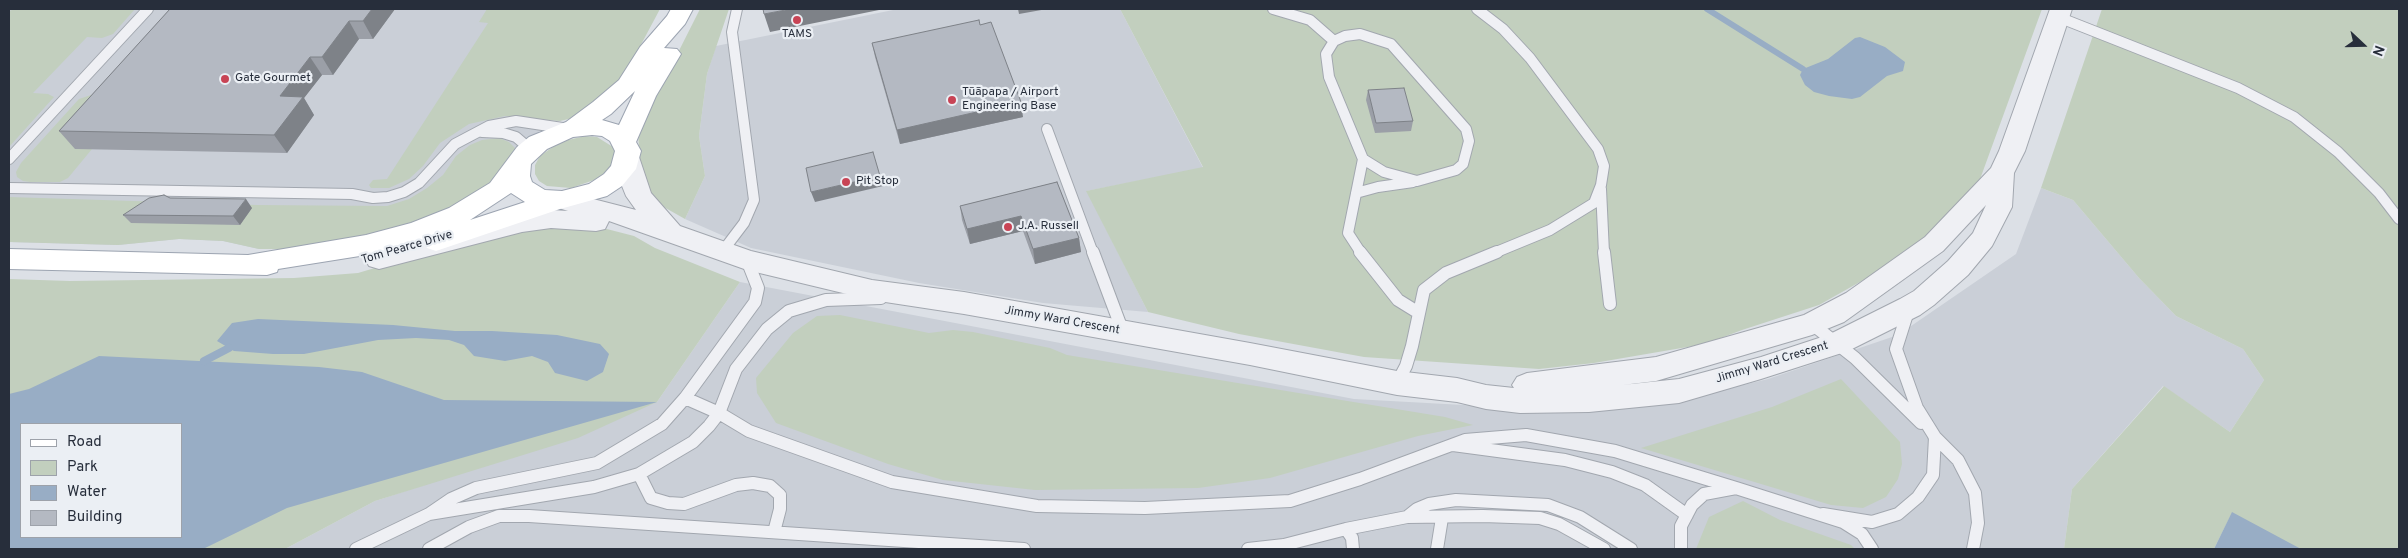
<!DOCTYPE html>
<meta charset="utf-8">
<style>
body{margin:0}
#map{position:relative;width:2408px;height:558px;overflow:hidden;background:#dce0e6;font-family:Overpass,sans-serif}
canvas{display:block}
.frame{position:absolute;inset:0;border:10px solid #272e3b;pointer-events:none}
.legend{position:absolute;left:20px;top:423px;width:162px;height:115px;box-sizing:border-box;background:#ebeff4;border:1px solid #9da2aa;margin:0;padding:6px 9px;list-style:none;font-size:15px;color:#272e3b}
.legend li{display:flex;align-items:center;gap:10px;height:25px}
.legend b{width:25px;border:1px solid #9da2aa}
.north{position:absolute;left:2338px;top:20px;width:50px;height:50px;-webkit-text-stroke:4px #ebeff4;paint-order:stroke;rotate:111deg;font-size:14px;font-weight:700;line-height:20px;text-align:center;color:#272e3b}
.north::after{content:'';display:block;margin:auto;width:18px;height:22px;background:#272e3b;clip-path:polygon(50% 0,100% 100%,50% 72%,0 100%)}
</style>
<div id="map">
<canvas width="2408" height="558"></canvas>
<div class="frame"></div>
<ul class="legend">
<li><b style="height:6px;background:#fff"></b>Road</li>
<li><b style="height:14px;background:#c2cfbe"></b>Park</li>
<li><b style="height:14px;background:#98adc5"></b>Water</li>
<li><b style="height:14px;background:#b4b9c2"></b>Building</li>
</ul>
<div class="north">N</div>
</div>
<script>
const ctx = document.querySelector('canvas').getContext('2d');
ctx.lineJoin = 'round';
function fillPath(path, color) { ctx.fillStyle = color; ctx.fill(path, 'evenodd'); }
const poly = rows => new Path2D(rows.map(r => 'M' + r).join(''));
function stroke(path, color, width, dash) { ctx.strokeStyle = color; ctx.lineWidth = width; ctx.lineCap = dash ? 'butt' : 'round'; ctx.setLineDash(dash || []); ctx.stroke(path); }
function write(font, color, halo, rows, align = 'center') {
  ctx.font = font + ' Overpass,sans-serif'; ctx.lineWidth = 4.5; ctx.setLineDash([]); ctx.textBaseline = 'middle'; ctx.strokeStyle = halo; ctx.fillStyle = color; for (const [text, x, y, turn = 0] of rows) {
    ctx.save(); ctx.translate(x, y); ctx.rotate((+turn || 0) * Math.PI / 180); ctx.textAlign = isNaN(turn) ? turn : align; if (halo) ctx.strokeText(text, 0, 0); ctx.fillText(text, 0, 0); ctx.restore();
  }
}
fillPath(poly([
 [9,9,660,9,560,121,550,120,516,156,503,176,259,249,223,241,179,239,118,245,9,242],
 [898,9,1120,9,1203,168,1087,191,1148,312,1043,303,919,283,751,248,685,219,705,176,699,136,707,74,716,46],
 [2041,188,2073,200,2139,278,2176,316,2243,349,2264,380,2230,432,2163,386,2072,489,2064,549,285,549,375,501,458,474,657,402,740,282,1354,399,1500,407,1657,406,1768,379,1898,335,2016,254]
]), '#cacfd7');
fillPath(poly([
 [15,9,135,9,113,34,102,38,87,37,33,93,48,94,54,97,9,147,9,11],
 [487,9,660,9,621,82,573,118,560,121,505,116,469,124,440,143,423,166,409,179,389,188,371,188,369,185,373,180,387,179,488,23,479,22],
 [700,9,729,9,707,74,699,136,705,176,685,219,662,206,651,197,640,165,638,132],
 [1120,9,2042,9,1979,182,1906,256,1819,305,1742,330,1705,344,1594,363,1539,369,1364,357,1239,334,1148,312,1086,191,1203,167],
 [2102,9,2399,9,2399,549,2222,549,2231,515,2214,549,2064,549,2072,489,2164,386,2230,432,2264,380,2243,349,2176,316,2139,278,2073,200,2041,188],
 [91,95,122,95,75,148,92,149,68,178,60,182,30,182,23,181,17,177,16,172,21,163,79,99],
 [585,136,597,137,613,147,615,154,613,163,607,171,597,179,571,188,547,186,539,181,535,174,535,165,540,156,560,142],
 [499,138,509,142,516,149,482,194,391,233,298,249,259,249,223,241,179,239,118,245,9,242,9,197,257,205,387,206,409,199,427,188,443,175,456,156,470,145,482,140],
 [562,224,599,227,634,236,655,248,740,282,657,402,578,438,375,501,285,549,9,549,9,279,70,281,294,278,358,273,489,234],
 [21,424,181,424,181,537,21,537],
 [840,315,929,333,953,330,973,332,1050,348,1067,355,1445,417,1473,425,1418,436,1270,478,1198,488,1035,490,943,480,888,464,776,423,757,393,756,378,793,333,817,316],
 [1841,379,1900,442,1902,464,1898,479,1886,497,1863,508,1831,505,1641,448,1772,407],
 [1743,501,1780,520,1851,545,1855,549,1696,549,1709,517]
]), '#c2cfbe');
fillPath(poly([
 [1860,37,1885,47,1905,62,1903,71,1887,76,1860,97,1852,99,1829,96,1814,92,1805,85,1800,75,1803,69,1828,59,1855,38],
 [258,319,393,325,455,331,492,331,557,335,600,344,609,354,603,372,587,381,555,373,548,362,532,356,505,361,474,356,464,345,449,340,416,338,378,340,304,354,273,354,234,351,217,341,232,323],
 [99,356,319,367,362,372,444,400,657,402,287,508,203,549,9,549,9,394,29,389],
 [181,424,181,537,21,537,21,424],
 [2232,512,2301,549,2214,549]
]), '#98adc5');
stroke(poly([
 [1707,9,1803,69]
]), '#98adc5', 6);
stroke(poly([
 [204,361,229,348]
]), '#98adc5', 8);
const serviceFar1 = poly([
 [1273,9,1310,20,1334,41],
 [1477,9,1503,29,1530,58,1598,149,1604,166,1601,185,1594,203,1550,230,1494,253],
 [2058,17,2238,88,2294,117,2338,152,2379,193,2399,219],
 [1360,34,1391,44,1466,129,1469,141,1463,164,1456,170,1417,181,1384,172,1363,159,1329,77,1326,54,1334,41,1345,36,1360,34],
 [1047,129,1093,253],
 [482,132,503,133,516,137,523,143,526,153],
 [9,159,148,9],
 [9,188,352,194,373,198,388,197,404,192,419,183,455,144,489,126,516,121,569,129],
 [1601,189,1604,253],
 [1356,193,1378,187,1413,182],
 [722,252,744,223,754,200,732,32,737,9],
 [1361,253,1348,233,1363,159]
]);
const service = poly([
 [1093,252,1123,332],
 [1360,252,1398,300,1419,313],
 [1604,252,1610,304],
 [1812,324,1855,358,1921,423],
 [1397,383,1406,366,1412,346,1424,290,1446,273,1497,252],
 [685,398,719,413,749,431,892,482,1037,506,1145,508,1290,501,1360,479,1465,440,1526,435,1615,451,1736,488],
 [1934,436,1958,460,1975,493,1978,523,1973,549],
 [1453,445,1565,460,1612,472,1645,485,1687,515],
 [639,474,651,498,668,503,684,504,736,485,753,483,770,486,780,495,780,509,774,532],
 [429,514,594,487,639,474,693,442,709,426,719,413,736,369,767,329,789,311,826,300,881,298],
 [1823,514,1872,522,1898,514,1918,497,1933,475,1935,437,1917,408,1896,349,1909,308],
 [1407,517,1417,509,1429,504,1456,500,1548,505,1580,517,1631,549],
 [1346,529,1352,538,1353,549],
 [356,549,429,514,451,499,476,488,597,463,662,424,685,398,755,302,758,288,747,260],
 [429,549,469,527,499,516,529,516,1024,549],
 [1248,549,1284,545,1346,529,1407,517,1483,516,1540,518,1559,524,1604,549],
 [1437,549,1442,518],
 [1681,549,1681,526,1692,505,1704,494,1736,488,1843,522,1862,534,1872,549]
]);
const tertiary = poly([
 [2050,9,2072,9,2025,151,2014,173,2012,207,1992,246,1968,275,1934,305,1920,315,1848,351,1761,379,1679,403,1589,412,1520,413,1486,409,1457,402,1397,395,1250,365,964,314,872,300,747,270,609,221,605,229,596,231,551,228,522,232,379,269,369,266,365,259,369,252,379,249,522,214,551,210,568,211,553,206,549,200,553,194,562,191,636,210,626,196,620,181,615,157,619,151,628,148,637,151,651,193,680,226,751,251,872,280,964,292,1250,343,1397,371,1457,378,1486,385,1514,388,1512,385,1517,377,1527,373,1656,357,1804,315,1846,293,1925,237,1991,168,1999,151,2050,9],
 [1986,205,1973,233,1948,261,1914,291,1900,299,1828,335,1761,357,1679,379,1622,385,1656,381,1812,335,1844,322,1943,251,1986,205]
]);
const primary = poly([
 [671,9,693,9,685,24,664,48,677,49,681,54,656,96,636,142,641,151,636,169,622,186,607,196,560,209,436,251,427,248,423,241,424,239,366,255,278,269,277,272,267,275,9,269,9,249,248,255,366,235,411,223,449,208,490,183,517,147,529,137,566,122,593,102,619,80,640,47,667,16,671,9],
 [635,91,619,125,602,120,611,114,635,91],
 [592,135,602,136,610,141,615,151,611,166,604,174,589,184,562,191,545,190,532,182,530,176,531,164,547,149,573,137,592,135],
 [511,193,525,202,470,220,511,193]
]);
stroke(serviceFar1, '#a2a7af', 12);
stroke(service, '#a2a7af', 14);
stroke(tertiary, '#a2a7af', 2);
stroke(primary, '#9ca4b1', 2);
stroke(serviceFar1, '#eff0f4', 10);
stroke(service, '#eff0f4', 12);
fillPath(tertiary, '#eff0f4');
fillPath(primary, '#fff');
fillPath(poly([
 [170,9,395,9,373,39,359,39,333,75,322,75,304,98,314,115,287,153,75,149,59,131],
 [872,43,1023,117,900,144,875,57],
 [1368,90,1413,121,1411,131,1375,133,1366,100],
 [1057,182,1079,238,1081,252,1035,264,1023,231,970,244,962,220,960,206],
 [170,198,252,208,240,225,131,223,123,215]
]), '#9b9fa7');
fillPath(poly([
 [372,9,395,9,373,39,363,21],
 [791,9,884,9,770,32,764,14],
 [1018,9,1047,9,1019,14],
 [349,21,359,39,333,75,322,57],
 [310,57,322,75,304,98,314,115,287,153,274,135,280,96],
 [1021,102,1023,117,900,144,897,130],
 [880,176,883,186,815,202,811,192],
 [246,199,252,208,240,225,233,216],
 [1021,216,1023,231,970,244,967,229],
 [1079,238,1081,252,1035,264,1033,249]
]), '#7e8288');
const building = poly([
 [170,9,372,9,363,21,349,21,322,57,310,57,280,96,303,97,274,135,59,131,170,9],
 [763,9,791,9,764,14,763,9],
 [979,20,980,25,991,22,1021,102,897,130,872,43,979,20],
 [1404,88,1413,121,1376,123,1368,90,1404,88],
 [873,152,880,176,811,192,806,168,873,152],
 [1057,182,1079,238,1033,249,1021,216,967,229,960,206,1057,182],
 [164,195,170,198,246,199,233,216,123,215,149,198,164,195]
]);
fillPath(building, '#b4b9c2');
stroke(building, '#7e8288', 1);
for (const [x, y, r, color] of [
 [797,20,5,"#c84455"],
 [225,79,5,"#c84455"],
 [952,100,5,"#c84455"],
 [846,182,5,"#c84455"],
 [1008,227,5,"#c84455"]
]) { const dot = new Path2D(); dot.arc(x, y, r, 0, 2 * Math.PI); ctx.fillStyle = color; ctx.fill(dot); stroke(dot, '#ebeff4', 2); }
write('12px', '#272e3b', '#ebeff4', [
 ["TAMS",797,35,"center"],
 ["Gate Gourmet",235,79],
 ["Tūāpapa / Airport",962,93],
 ["Engineering Base",962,107],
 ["Pit Stop",856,182],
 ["J.A. Russell",1018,227]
], 'left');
write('12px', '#272e3b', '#ebeff4', [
 ["Tom Pearce Drive",407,248,-16],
 ["Jimmy Ward Crescent",1062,321,10],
 ["Jimmy Ward Crescent",1772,363,-17]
]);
</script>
